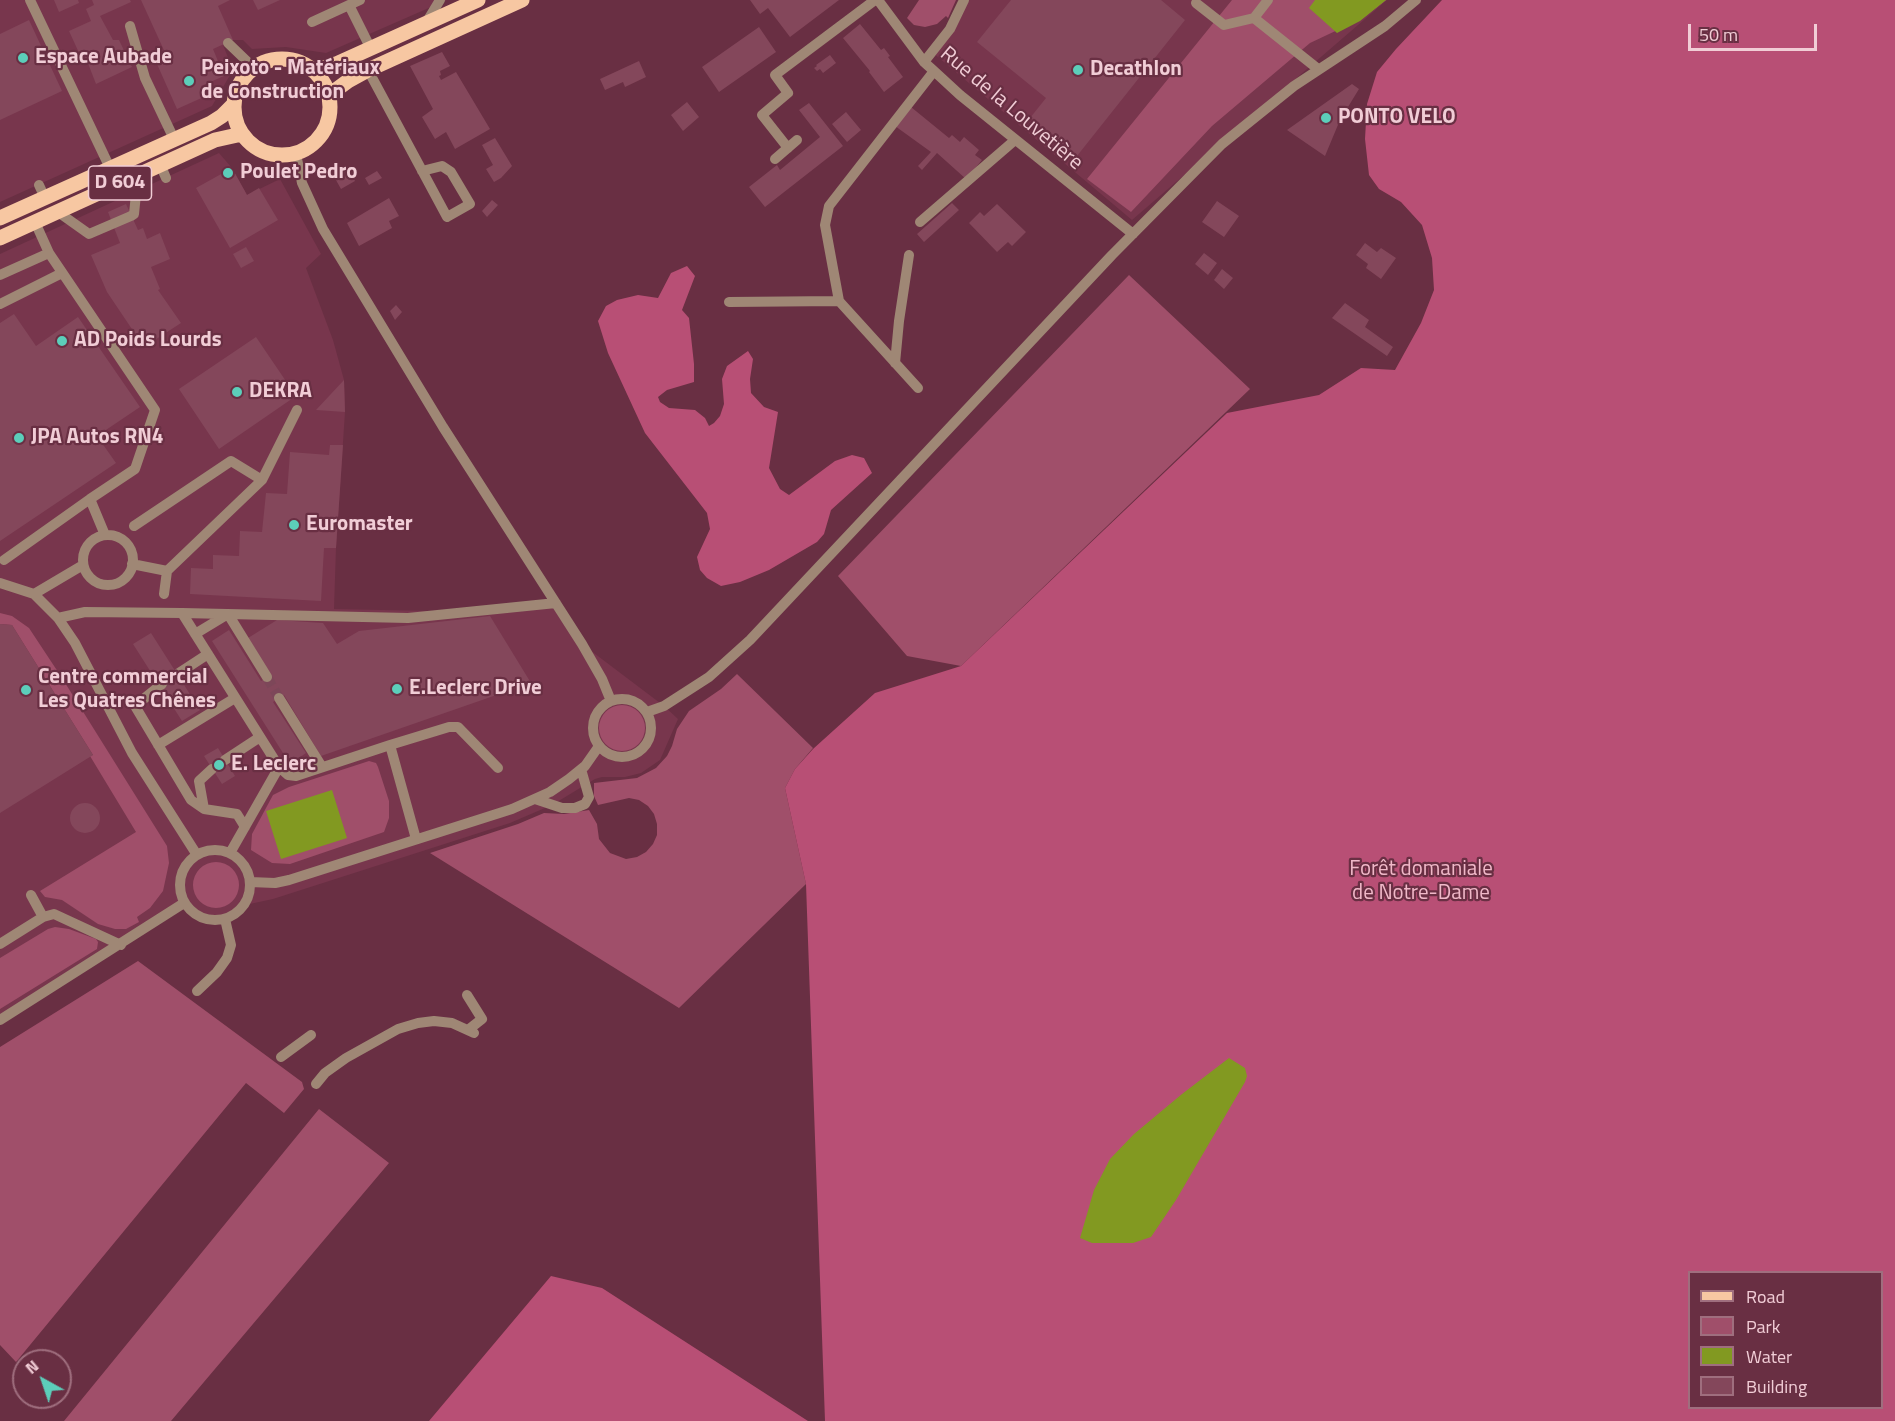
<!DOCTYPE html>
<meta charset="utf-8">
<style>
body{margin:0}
#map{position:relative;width:1895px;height:1421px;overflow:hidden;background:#692f43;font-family:"Titillium Web",sans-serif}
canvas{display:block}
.legend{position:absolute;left:1688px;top:1271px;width:195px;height:138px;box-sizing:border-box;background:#692f43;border:2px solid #9f6e7e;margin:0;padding:8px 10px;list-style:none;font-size:18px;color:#f1cdd6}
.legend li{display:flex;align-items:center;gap:12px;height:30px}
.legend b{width:30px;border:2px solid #9f6e7e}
.north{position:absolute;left:12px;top:1349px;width:60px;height:60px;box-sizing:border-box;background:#692f43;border:2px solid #9f6e7e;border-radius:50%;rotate:320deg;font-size:16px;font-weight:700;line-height:24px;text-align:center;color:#f1cdd6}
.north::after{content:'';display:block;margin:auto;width:21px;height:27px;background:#5cceba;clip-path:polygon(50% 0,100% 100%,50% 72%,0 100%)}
.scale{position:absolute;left:1688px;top:24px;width:129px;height:27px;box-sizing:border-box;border:3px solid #f1cdd6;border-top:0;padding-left:8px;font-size:18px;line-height:21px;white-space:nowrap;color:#f1cdd6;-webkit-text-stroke:4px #692f43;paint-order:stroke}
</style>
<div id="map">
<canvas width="1895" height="1421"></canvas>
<ul class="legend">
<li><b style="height:8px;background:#f7c7a2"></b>Road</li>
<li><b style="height:16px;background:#a04f6a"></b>Park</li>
<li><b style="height:16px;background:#829921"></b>Water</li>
<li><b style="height:16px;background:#84475b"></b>Building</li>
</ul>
<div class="north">N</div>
<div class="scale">50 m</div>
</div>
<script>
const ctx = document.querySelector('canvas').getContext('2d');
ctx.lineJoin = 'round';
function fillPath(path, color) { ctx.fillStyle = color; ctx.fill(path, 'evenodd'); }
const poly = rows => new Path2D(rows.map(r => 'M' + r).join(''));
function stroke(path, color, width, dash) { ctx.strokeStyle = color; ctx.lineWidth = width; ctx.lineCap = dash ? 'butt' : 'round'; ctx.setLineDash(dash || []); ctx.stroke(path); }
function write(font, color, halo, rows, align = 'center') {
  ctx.font = font + ' "Titillium Web",sans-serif'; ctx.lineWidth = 4.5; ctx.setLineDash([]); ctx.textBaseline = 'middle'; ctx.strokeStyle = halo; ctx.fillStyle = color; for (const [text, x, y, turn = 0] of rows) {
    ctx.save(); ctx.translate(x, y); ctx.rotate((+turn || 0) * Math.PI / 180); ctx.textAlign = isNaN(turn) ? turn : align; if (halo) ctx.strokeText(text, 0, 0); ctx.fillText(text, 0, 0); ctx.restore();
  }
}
fillPath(poly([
 [0,0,447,0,326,53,286,47,252,49,243,40,233,40,223,45,233,70,212,106,0,202],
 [964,0,1387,0,1132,220,932,52],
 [219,153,232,168,247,195,280,179,321,254,306,268,333,340,344,380,345,412,336,548,334,609,432,611,556,603,582,644,664,706,678,719,660,760,641,773,625,777,602,777,595,779,552,805,510,823,273,899,245,905,236,914,225,919,217,921,201,918,194,914,184,904,0,1020,0,254]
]), '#78364d');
fillPath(poly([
 [919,0,956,0,948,18,946,16,937,24,925,27,914,25,907,18],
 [1232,0,1386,0,1363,18,1310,43,1212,126,1131,212,1087,179],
 [1129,275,1250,389,961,666,907,656,838,576],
 [0,613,12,616,29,628,62,678,167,846,169,863,163,891,150,908,137,917,139,922,126,929,115,929,98,924,62,900,45,897,40,891,136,832,90,756,93,755,12,625,0,624],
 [737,674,813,748,795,769,785,788,806,884,679,1008,430,853,518,824,544,813,564,814,589,810,597,824,599,839,610,853,626,859,637,857,646,852,653,844,657,835,657,824,654,814,648,806,639,800,629,798,598,805,594,796,594,783,637,778,656,768,667,756,672,746,677,729,689,711,721,689],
 '599 728a23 23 0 1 1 46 0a23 23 0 1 1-46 0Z',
 [369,761,376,763,378,767,389,801,389,818,384,832,290,864,272,863,251,850,252,834,273,795,289,787],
 '193 885a23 23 0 1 1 46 0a23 23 0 1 1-46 0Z',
 [55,927,69,929,96,939,98,942,97,949,0,1009,0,958,48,929],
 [138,961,302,1082,304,1089,284,1113,246,1083,16,1362,0,1345,0,1047],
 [319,1109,389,1163,171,1421,64,1421]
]), '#a04f6a');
fillPath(poly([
 [1442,0,1895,0,1895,1421,825,1421,806,884,785,788,795,769,813,749,875,693,961,666,1227,413,1319,395,1361,368,1395,370,1421,323,1434,290,1432,258,1422,225,1401,202,1379,189,1369,175,1365,139,1367,104,1377,72,1396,49],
 [1690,1272,1882,1272,1882,1408,1690,1408],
 [687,266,695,276,682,310,689,318,694,364,694,382,667,390,658,397,660,402,669,408,695,410,705,418,709,426,714,423,720,416,724,404,722,379,727,366,748,351,753,359,750,379,751,393,764,407,778,412,769,468,780,489,789,495,835,461,852,455,864,458,872,473,831,510,824,534,817,542,769,570,740,582,721,586,707,578,700,570,697,557,710,529,707,513,645,433,608,353,598,321,606,306,617,300,638,295,658,298,671,273],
 [551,1276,602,1288,808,1421,429,1421]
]), '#b84f75');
fillPath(poly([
 [1315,0,1386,0,1360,21,1337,33,1309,8],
 [332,790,347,838,281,859,266,811],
 [1229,1058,1245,1068,1247,1076,1245,1082,1176,1200,1151,1237,1133,1243,1092,1243,1080,1238,1094,1190,1110,1159,1134,1134,1182,1094]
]), '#829921');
fillPath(poly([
 [54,0,78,0,79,3,59,12],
 [92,0,130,0,131,2,100,16,113,40,119,40,132,67,96,84,84,53,80,55,69,31,91,21,86,9,94,5],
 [141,0,230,0,218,6,233,40,213,49,224,76,201,86,206,96,177,109,157,64,168,59],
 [253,0,280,0,258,10],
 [750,0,839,0,790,37,768,8,760,14],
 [1011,0,1161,0,1185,20,1077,156,1030,118,1046,98,977,42],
 [29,20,62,91,0,120,0,34],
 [860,24,881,50,884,48,890,56,888,57,903,77,884,92,869,72,870,71,843,38],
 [759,27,776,52,719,92,702,67],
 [442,52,450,66,440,71,441,75,439,76,441,80,456,72,490,129,455,149,446,132,435,139,422,117,433,109,410,66],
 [830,55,836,63,823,73,820,69,817,71,814,68,817,66,816,65],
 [639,61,646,77,625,87,623,82,605,90,600,79],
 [1352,84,1359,89,1340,120,1325,156,1287,130],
 [687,102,699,117,683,131,671,115],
 [809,103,843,146,765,207,749,187,777,165,780,170,820,137,799,110],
 [911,107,949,138,952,135,960,142,964,137,979,150,975,155,982,160,966,179,937,153,922,170,918,166,931,152,895,126],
 [846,112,861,130,847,142,832,124],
 [495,138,512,166,501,178,494,182,486,169,493,165,482,145],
 [347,166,355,181,341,189,332,173],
 [232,168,247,195,259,188,278,220,230,248,196,188],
 [377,171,382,178,369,185,365,178],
 [389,198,399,216,389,221,392,228,359,246,347,223],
 [492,200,498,205,487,217,482,211],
 [1217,201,1239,216,1224,237,1202,222],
 [952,203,959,210,924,242,917,234],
 [126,204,138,230,143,228,147,239,160,233,170,259,151,267,160,289,158,290,181,323,144,347,107,292,91,255,120,243,108,212],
 [997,204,1026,232,1012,246,1008,242,997,252,969,223,980,212,984,216],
 [1365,243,1377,252,1381,248,1396,258,1381,279,1366,268,1368,264,1356,255],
 [246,247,254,261,241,268,233,254],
 [1204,253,1217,263,1208,275,1195,264],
 [1222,269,1233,278,1224,289,1214,280],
 [1345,303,1369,320,1365,327,1393,347,1387,356,1332,318],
 [396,305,402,312,395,320,390,311],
 [14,314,36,346,78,317,140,407,97,436,116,463,0,541,0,323],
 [256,337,296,396,219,449,179,389],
 [344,380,345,412,316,410],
 [330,445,343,445,336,548,324,548,321,601,190,594,191,568,213,569,213,555,239,556,240,531,262,532,266,493,287,494,290,452,329,455],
 [490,616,531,683,321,756,284,695,273,702,306,753,290,764,212,641,229,630,261,681,271,675,248,638,277,620,323,623,337,644,359,631],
 [0,624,12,625,93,755,0,813],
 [151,633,200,710,182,721,133,644],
 [218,748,235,776,222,784,204,756],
 '70 818a15 15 0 1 1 30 0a15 15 0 1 1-30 0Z'
]), '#84475b');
stroke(poly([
 [267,677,279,698],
 [162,684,179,673]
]), '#7d4759', 10, [10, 5]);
stroke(poly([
 [30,0,110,168],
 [878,0,924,62,934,71,960,95,1133,234],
 [1196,3,1224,25,1254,18,1268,0],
 [349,5,371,49],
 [1254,18,1318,69],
 [312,22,360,0],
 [426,23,440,0],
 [130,26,145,78,174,139],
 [228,43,254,68],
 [924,62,950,29,964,0],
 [368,70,447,217,470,204,451,172,442,166,422,171],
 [788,148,762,115,788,93,775,75,875,0],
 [296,154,302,183,323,229,443,427,582,644,602,679,611,701],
 [775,159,797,140],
 [160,164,166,178],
 [39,185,45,198],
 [58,212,89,234,131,216,134,214,138,174],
 [35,222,49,253],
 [920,222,1015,140],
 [0,275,49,253,155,410,135,469,90,499],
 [729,302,839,301],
 [0,304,62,273],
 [895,363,899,321,909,255],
 [918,388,839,301,825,225,829,206,934,71],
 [134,526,231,461,262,480],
 '83 560a25 25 0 1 1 50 0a25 25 0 1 1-50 0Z',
 [4,560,90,499,105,535],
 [132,564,167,571],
 [0,583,34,594,58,618,75,643,132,753,197,855],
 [34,594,83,565],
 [164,594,167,571,262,480,297,410],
 [182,613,408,618,556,603],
 [228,614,267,677],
 [58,618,85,612,182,613,279,767,288,775,296,776,390,745,416,839],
 [195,634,228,614],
 [179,673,208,654],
 [162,684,135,706,191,800,204,809,237,814,245,827],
 [279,698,322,767],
 '593 728a29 29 0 1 1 58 0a29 29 0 1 1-58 0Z',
 [647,712,664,706,709,677,750,640,1112,255,1222,144,1294,86,1385,26,1416,0],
 [158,745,235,698],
 [390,745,449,727,458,727,498,768],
 [225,760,260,737],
 [535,799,562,808,575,808,585,804,589,797,581,769],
 [204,809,199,781,212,769],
 '180 885a35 35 0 1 1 70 0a35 35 0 1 1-70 0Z',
 [230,853,279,767],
 [250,882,275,883,289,880,512,809,550,792,569,779,585,766,599,746],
 [43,917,54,914,121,945],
 [0,944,43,917,31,895],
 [197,991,217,972,227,958,231,945,225,919],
 [467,995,482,1019,468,1030],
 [0,1020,184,903],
 [281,1057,311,1035],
 [316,1084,325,1073,346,1058,398,1029,418,1023,434,1021,452,1023,474,1033]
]), '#9f8775', 10);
stroke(poly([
 '234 107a48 48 0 1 1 96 0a48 48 0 1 1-96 0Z',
 [314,71,336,64,478,0],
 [329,95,348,81,368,70,522,0],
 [0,218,211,123,222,116,234,104],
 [0,238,215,140,242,134]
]), '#f7c7a2', 15);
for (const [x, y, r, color] of [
 [23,58,6,"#5cceba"],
 [1078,70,6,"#5cceba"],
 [189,81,6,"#5cceba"],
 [1326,118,6,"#5cceba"],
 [228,173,6,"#5cceba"],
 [62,341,6,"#5cceba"],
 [237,392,6,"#5cceba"],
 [19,438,6,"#5cceba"],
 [294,525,6,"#5cceba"],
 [397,689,6,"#5cceba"],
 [26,690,6,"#5cceba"],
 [219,765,6,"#5cceba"]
]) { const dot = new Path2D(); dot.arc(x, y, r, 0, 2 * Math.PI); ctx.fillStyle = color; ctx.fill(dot); stroke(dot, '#692f43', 2); }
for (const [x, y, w] of [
 [120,183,63]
]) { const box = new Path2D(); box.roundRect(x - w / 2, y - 17, w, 34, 4.5); ctx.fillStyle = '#692f43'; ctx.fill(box); stroke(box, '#f1cdd6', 1.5); }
write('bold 20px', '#f1cdd6', null, [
 ["D 604",120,183]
]);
write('bold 21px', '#f1cdd6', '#692f43', [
 ["Espace Aubade",35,58],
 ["Peixoto - Matériaux",201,69],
 ["de Construction",201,93],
 ["Decathlon",1090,70],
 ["PONTO VELO",1338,118],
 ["Poulet Pedro",240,173],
 ["AD Poids Lourds",74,341],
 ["DEKRA",249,392],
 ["JPA Autos RN4",31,438],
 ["Euromaster",306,525],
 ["Centre commercial",38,678],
 ["Les Quatres Chênes",38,702],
 ["E.Leclerc Drive",409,689],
 ["E. Leclerc",231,765]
], 'left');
write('21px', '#f1cdd6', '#692f43', [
 ["Rue de la Louvetière",1011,109,40]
]);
write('21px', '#f0b8c8', '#692f43', [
 ["Forêt domaniale",1421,870],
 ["de Notre-Dame",1421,894]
]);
</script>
